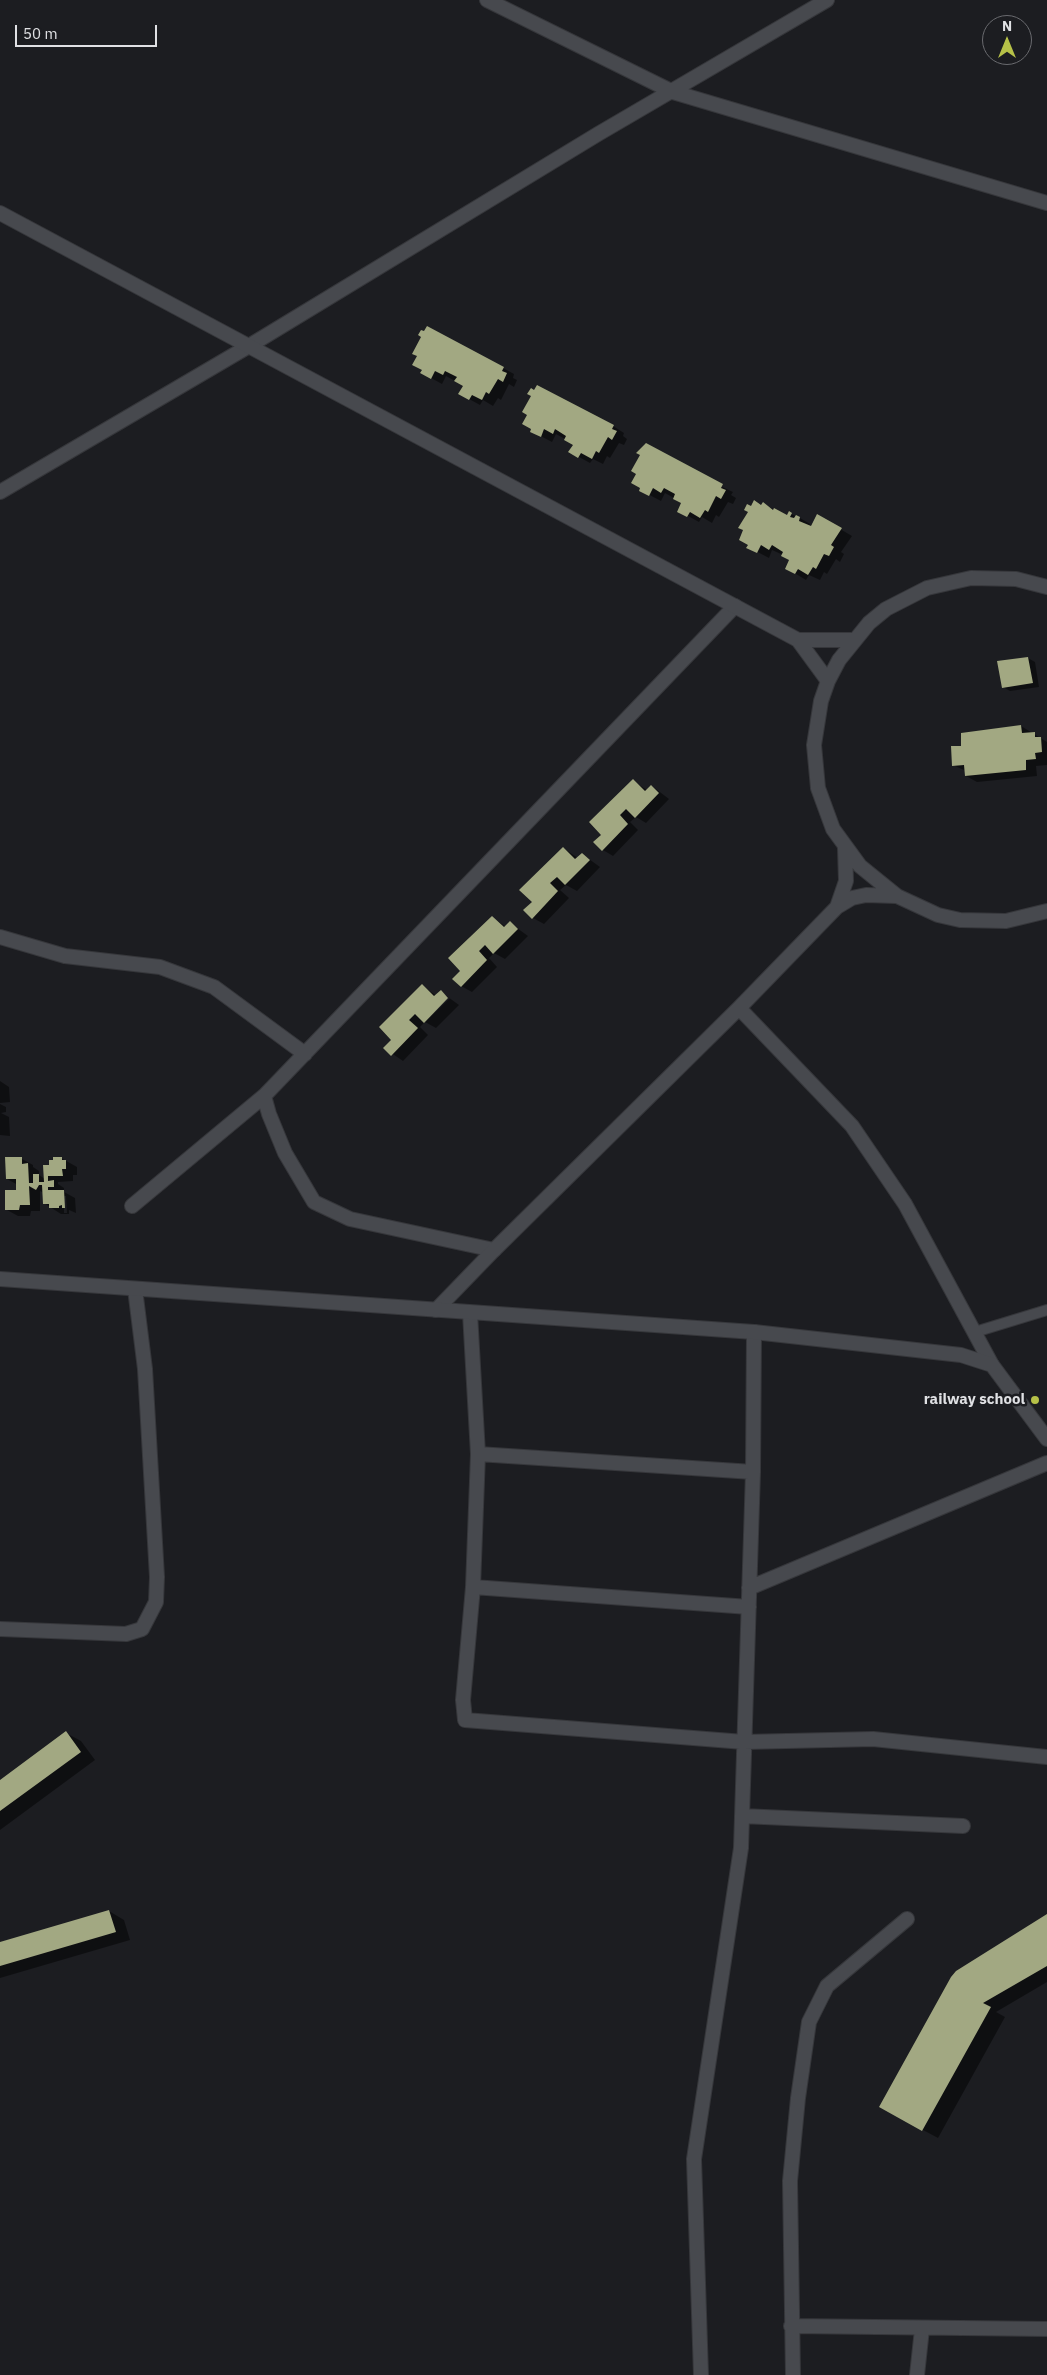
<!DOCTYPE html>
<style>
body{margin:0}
#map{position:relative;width:1047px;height:2375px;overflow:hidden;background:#1c1d21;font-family:"IBM Plex Sans",sans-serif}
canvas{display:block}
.north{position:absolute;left:982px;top:15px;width:50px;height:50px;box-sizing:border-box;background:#1c1d21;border:1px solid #6a6b6f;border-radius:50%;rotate:0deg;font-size:14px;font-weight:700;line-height:20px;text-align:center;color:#e0e1e4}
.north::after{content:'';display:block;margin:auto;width:18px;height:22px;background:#b6c148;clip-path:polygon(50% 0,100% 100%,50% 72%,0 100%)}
.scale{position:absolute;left:15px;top:25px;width:142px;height:22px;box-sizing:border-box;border:2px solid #e0e1e4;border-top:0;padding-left:6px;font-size:15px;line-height:18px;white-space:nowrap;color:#e0e1e4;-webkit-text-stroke:4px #1c1d21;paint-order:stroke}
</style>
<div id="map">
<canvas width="1047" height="2375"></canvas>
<div class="north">N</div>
<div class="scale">50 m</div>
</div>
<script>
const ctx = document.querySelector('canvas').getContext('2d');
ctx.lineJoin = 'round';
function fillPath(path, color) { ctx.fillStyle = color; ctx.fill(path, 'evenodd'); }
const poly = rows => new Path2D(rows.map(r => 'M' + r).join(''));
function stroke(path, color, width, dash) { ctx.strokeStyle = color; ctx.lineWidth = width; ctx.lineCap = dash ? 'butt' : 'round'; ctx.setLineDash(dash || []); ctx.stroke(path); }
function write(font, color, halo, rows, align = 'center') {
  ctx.font = font + ' "IBM Plex Sans",sans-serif'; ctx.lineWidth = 5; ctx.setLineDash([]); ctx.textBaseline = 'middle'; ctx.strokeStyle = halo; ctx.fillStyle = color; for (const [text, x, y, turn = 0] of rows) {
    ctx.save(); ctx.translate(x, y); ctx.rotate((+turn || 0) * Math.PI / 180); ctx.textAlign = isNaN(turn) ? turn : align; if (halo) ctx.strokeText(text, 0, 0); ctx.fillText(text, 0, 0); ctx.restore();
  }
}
fillPath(poly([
 [503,368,514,374,513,378,517,380,514,387,509,384,501,400,498,398,493,406,483,400,480,405,460,394,464,386,446,376,442,384,422,373,423,370],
 [613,426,624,433,623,436,627,439,624,445,619,443,610,458,607,456,603,464,593,459,590,463,570,452,574,444,556,434,552,442,531,431,533,429],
 [640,449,733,492,731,495,736,498,733,504,728,502,719,517,716,515,712,523,702,517,699,522,679,511,683,503,665,493,661,501,640,490,642,488,637,473,641,454,638,452],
 [763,504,788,516,789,513,800,518,810,524,808,530,810,531,818,516,852,536,841,552,844,554,840,562,836,559,827,574,824,572,820,580,809,575,806,580,786,568,791,560,781,554,772,550,769,558,748,547,751,508,762,506],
 [1028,658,1035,662,1039,687,1010,691,1003,687],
 [1021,726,1047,742,1047,765,1036,766,1037,776,977,782,966,776,966,771,953,765,963,747],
 [633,781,647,790,652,786,669,799,646,823,636,817,630,822,638,830,613,856,603,850,603,835],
 [563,848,578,858,582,854,600,867,577,891,566,885,560,890,569,898,544,924,533,918,533,902],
 [492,917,506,927,510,923,528,936,505,959,494,953,489,958,497,967,472,992,461,986,462,971],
 [422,986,437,996,441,992,459,1005,436,1028,425,1022,450,998,448,997,420,1027,428,1035,403,1061,384,1048,392,1040],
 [0,1081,9,1087,10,1102,0,1103],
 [0,1104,6,1107,6,1112,1,1113,9,1117,10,1136,0,1135],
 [61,1158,77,1167,77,1175,73,1175,73,1181,58,1182,58,1184,64,1188,64,1192,75,1198,76,1213,69,1210,69,1214,61,1214,50,1207,44,1203,44,1193,40,1191,40,1211,31,1211,30,1216,18,1216,7,1210,18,1191,18,1185,7,1179,22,1159,33,1165,33,1167,39,1171,39,1175,45,1179,50,1166],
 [64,1196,66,1196,67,1213,64,1213],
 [66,1733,81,1741,95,1760,0,1830,0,1781],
 [109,1911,124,1920,130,1940,0,1978,0,1943],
 [1047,1916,1047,1982,996,2012,1005,2017,938,2138,895,2115]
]), '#0007');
fillPath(poly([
 [427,326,504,367,502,371,507,373,503,382,498,379,489,394,486,392,482,400,472,395,469,400,458,394,463,386,454,381,457,377,445,371,443,375,435,371,431,379,420,373,422,370,412,365,417,356,412,354,421,337,418,335,421,330,424,331],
 [537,385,614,425,612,429,617,431,612,440,608,437,599,453,596,451,592,459,581,453,578,458,568,452,573,445,564,440,566,436,555,429,553,434,544,429,541,437,530,432,531,429,522,424,527,415,522,412,531,396,527,394,531,388,534,390],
 [646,443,723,484,721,488,726,490,721,499,716,496,708,512,705,510,700,518,690,512,687,517,677,512,681,503,673,499,675,494,664,488,661,493,653,488,649,496,639,491,640,488,631,483,636,474,631,471,640,455,636,453],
 [754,500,761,505,763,502,773,510,774,508,787,515,789,511,792,513,790,517,794,518,796,515,800,517,799,521,811,526,817,514,842,528,831,545,834,547,829,556,824,554,816,569,813,567,808,575,798,569,795,574,785,569,789,560,781,556,783,552,772,545,769,550,761,545,757,553,746,548,748,545,739,540,743,530,738,528,748,512,744,510,747,504,751,506],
 [1028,657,1033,683,1002,688,997,661],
 [1021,725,1022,733,1035,732,1035,737,1041,737,1042,752,1035,753,1036,759,1026,760,1026,770,965,776,964,765,952,766,951,746,961,746,961,733],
 [633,779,645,791,651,785,659,793,635,818,626,809,620,815,628,824,602,851,593,842,601,835,589,822],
 [563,847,575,859,582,853,590,860,565,885,557,877,550,883,558,891,532,919,523,910,532,902,519,890],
 [492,916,504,927,510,921,518,929,493,954,485,945,479,951,487,960,461,987,452,979,460,971,448,958],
 [422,984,434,996,441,990,448,998,424,1023,415,1014,409,1020,418,1028,391,1056,383,1048,391,1040,379,1027],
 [5,1157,22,1157,22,1164,28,1163,29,1183,33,1183,33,1174,39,1174,39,1182,44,1182,43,1165,49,1165,49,1160,53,1160,53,1157,62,1157,62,1160,66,1160,66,1169,62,1169,63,1176,48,1176,48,1181,54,1180,54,1187,48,1187,48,1190,64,1190,65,1208,62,1208,62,1205,59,1206,59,1208,49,1208,49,1204,43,1204,42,1185,39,1185,36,1190,29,1186,30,1205,20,1205,19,1210,5,1210,5,1190,16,1190,16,1179,6,1179],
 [66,1731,81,1752,0,1811,0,1780],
 [109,1910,116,1932,0,1966,0,1942],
 [1047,1914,1047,1966,983,2003,991,2007,922,2131,879,2107,951,1977,956,1971]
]), '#a2a882');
const service = poly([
 [975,1332,1047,1310]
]);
const minor = poly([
 [487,0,673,92,1047,203],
 [0,492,249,346,598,134,827,0],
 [0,937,65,956,160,967,214,987,305,1054],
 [264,1096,269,1114,285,1153,314,1202,350,1219,494,1250],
 [132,1206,264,1096,735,606],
 [470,1313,478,1454,473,1587,463,1700,465,1720,744,1742,873,1739,1047,1757],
 [478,1454,753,1472],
 [473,1587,749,1607],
 [749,1588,1047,1463],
 [0,1629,126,1634,142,1629,156,1602,157,1577,145,1369,135,1289],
 [742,1816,963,1826],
 [791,2326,1047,2329],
 [701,2375,694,2159,741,1848,753,1472,754,1332],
 [793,2375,790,2181,798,2098,809,2022,827,1986,907,1919],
 [917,2375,922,2329]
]);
const tertiary = poly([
 [0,213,798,640,828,681],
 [1047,587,1016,579,971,578,927,588,886,609,869,623,839,660,828,681,821,701,814,745,818,788,833,829,860,866,897,896,938,915,960,920,1006,921,1047,911],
 [798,640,853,640],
 [837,907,846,881,845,848],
 [739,1008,852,1126,905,1204,992,1365],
 [436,1310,494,1250,739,1008,837,907,852,898,866,895,896,896]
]);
const secondary = poly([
 [0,1279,754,1332,961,1355,992,1365,1047,1439]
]);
stroke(service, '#36373b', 12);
stroke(minor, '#36373b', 16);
stroke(tertiary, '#36373b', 16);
stroke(secondary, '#36373b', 16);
stroke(service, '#47494e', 10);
stroke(minor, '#47494e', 14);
stroke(tertiary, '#47494e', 14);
stroke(secondary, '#47494e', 14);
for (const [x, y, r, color] of [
 [1035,1400,5,"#b6c148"]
]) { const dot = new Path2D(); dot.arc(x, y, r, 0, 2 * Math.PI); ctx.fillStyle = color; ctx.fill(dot); stroke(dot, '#1c1d21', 2); }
write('bold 15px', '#e0e1e4', '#1c1d21', [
 ["railway school",1025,1400]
], 'right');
</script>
